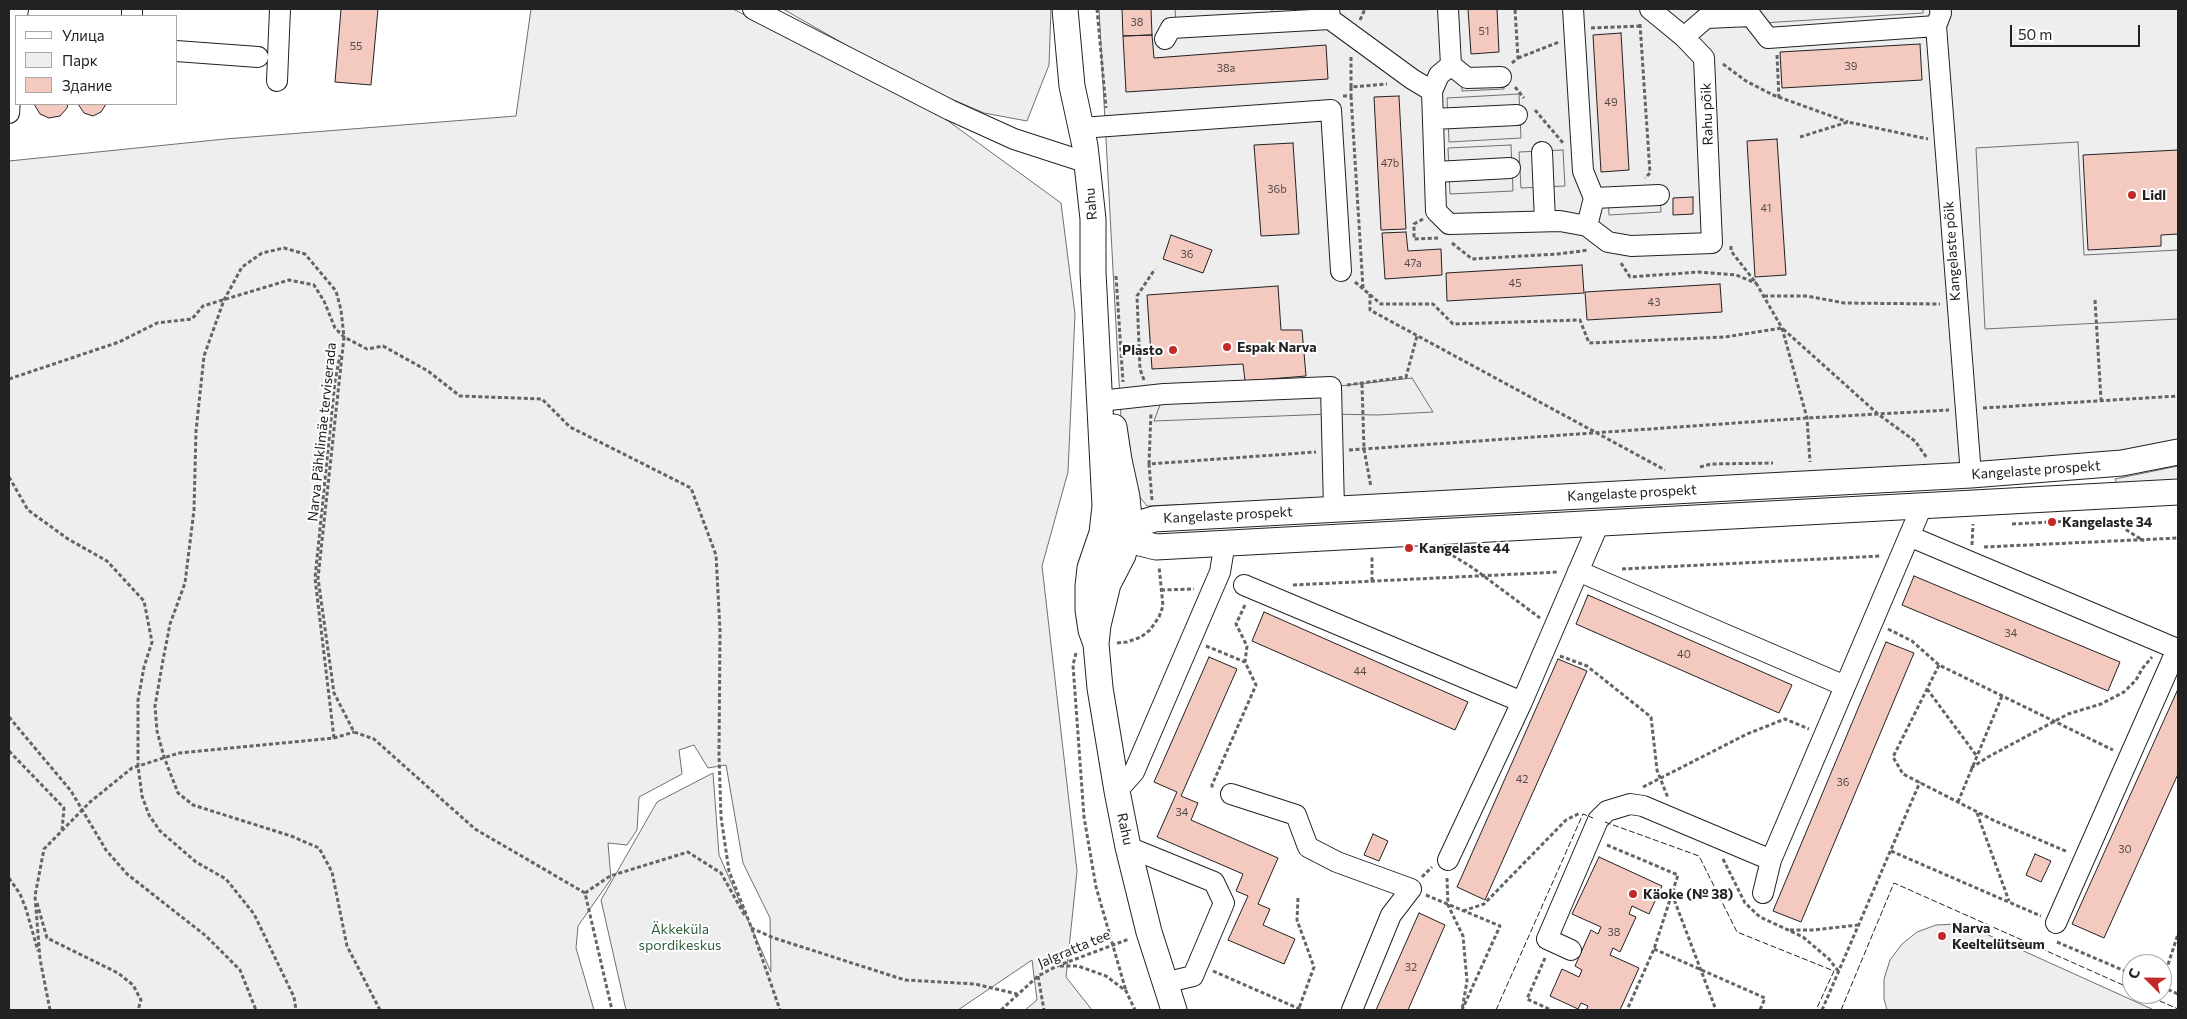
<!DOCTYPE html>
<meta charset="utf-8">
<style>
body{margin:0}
#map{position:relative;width:2187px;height:1019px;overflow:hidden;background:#fff;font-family:Commissioner,sans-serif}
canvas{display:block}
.frame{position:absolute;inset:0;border:10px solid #222;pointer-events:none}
.legend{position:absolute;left:15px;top:15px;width:162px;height:90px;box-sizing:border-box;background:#fff;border:1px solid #a7a7a7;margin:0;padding:6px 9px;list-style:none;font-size:15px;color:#222}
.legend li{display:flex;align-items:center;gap:10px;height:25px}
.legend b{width:25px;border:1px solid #a7a7a7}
.north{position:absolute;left:2122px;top:954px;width:50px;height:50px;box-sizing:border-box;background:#fff;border:1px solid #a7a7a7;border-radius:50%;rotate:293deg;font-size:14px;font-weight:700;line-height:20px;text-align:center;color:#222}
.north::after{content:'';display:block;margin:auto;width:18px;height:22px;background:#c62828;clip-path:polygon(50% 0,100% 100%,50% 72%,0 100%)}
.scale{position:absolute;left:2010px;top:25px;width:130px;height:22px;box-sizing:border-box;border:2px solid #222;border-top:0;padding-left:6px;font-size:15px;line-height:18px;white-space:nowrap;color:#222;-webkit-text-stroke:4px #fff;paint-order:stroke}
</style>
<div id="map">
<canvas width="2187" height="1019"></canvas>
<div class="frame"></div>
<ul class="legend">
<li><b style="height:6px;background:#fff"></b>Улица</li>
<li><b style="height:14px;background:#eee"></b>Парк</li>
<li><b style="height:14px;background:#f3c9c0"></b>Здание</li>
</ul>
<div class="north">С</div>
<div class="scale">50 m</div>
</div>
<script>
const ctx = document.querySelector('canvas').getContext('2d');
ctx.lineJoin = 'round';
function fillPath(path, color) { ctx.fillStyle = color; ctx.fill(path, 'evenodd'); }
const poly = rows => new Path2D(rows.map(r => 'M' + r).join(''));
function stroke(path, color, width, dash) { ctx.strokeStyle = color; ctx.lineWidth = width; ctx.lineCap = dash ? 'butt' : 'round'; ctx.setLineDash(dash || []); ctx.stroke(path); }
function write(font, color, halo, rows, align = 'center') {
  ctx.font = font + ' Commissioner,sans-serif'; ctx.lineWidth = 4; ctx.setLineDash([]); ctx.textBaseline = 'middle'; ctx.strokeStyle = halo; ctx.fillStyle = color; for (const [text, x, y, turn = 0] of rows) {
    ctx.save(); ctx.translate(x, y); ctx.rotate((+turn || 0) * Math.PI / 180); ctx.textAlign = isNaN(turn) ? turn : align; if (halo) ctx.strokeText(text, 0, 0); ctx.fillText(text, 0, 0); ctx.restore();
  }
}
const green = poly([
 [531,9,733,9,933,110,1061,203,1075,314,1068,472,1042,566,1077,871,1066,977,1092,1010,1025,1010,1037,1000,1032,960,958,1010,626,1010,601,900,657,802,713,773,719,855,771,972,770,918,743,863,726,765,708,768,694,745,679,750,682,774,639,797,637,830,627,845,608,843,611,879,578,926,576,948,594,1010,9,1010,9,161,225,139,516,116,531,9],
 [783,9,1051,9,1049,65,1027,121,984,113,909,81,783,9],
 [1099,9,2178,9,2178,447,2056,468,1147,506,1130,485,1122,437,1099,9],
 [2178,466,2178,481,2117,484,2115,479,2178,466],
 [1956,924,1975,929,2154,1010,1887,1010,1884,999,1884,979,1890,960,1902,944,1917,932,1936,925,1956,924]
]);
fillPath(green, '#eee');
stroke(green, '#6f6f6f', 1);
const parking = poly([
 [1175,9,1272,9,1272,16,1176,23,1175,9],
 [1698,9,1923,9,1923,13,1698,27,1698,9],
 [1504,75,1504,89,1462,91,1462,77,1504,75],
 [1519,94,1521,138,1449,142,1447,98,1519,94],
 [2078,142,2084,255,2178,250,2178,319,1985,329,1976,148,2078,142],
 [1511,145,1513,191,1450,194,1448,148,1511,145],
 [1563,150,1565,186,1521,188,1519,152,1563,150],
 [1660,192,1661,212,1609,215,1608,195,1660,192],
 [1412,378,1433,412,1377,415,1330,414,1154,421,1164,394,1331,387,1412,378]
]);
fillPath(parking, '#ededed');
stroke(parking, '#6f6f6f', 1);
const building = poly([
 [341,9,378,9,371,85,335,82,341,9],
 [1122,9,1151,9,1152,35,1123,36,1122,9],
 [1468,9,1497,9,1499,52,1471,54,1468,9],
 [1621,33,1629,170,1601,172,1593,35,1621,33],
 [1152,35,1154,58,1326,45,1328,79,1126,92,1123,36,1152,35],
 [1920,44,1922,80,1782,88,1780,52,1920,44],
 [1399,96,1406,229,1381,230,1374,97,1399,96],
 [34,104,68,104,67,108,60,116,49,118,40,114,34,104],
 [78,104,106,104,101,112,93,116,84,113,78,104],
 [1777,139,1786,275,1755,277,1747,141,1777,139],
 [1293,143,1299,234,1261,236,1254,145,1293,143],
 [2178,150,2178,234,2161,235,2161,246,2088,250,2083,155,2178,150],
 [1693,197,1693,214,1673,215,1673,198,1693,197],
 [1406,232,1408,251,1441,249,1442,275,1385,279,1382,233,1406,232],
 [1171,235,1212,250,1203,273,1163,259,1171,235],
 [1582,265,1584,293,1447,301,1446,273,1582,265],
 [1720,284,1722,312,1587,320,1585,292,1720,284],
 [1278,286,1281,330,1302,330,1306,376,1245,381,1243,364,1152,369,1147,295,1278,286],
 [1914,576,2120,662,2108,691,1902,605,1914,576],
 [1588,595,1792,685,1779,713,1576,624,1588,595],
 [1264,612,1468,702,1455,730,1252,641,1264,612],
 [1886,642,1914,653,1801,922,1773,911,1886,642],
 [1209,657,1237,669,1181,796,1198,803,1191,820,1278,858,1258,904,1270,909,1263,925,1295,939,1284,964,1228,940,1248,896,1236,891,1243,874,1157,837,1177,792,1154,782,1209,657],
 [1558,659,1587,671,1485,900,1457,887,1558,659],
 [2178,689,2178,774,2104,938,2072,924,2178,689],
 [1373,834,1388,841,1379,861,1364,855,1373,834],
 [2035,854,2051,861,2041,882,2026,875,2035,854],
 [1599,857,1662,886,1649,914,1632,906,1629,914,1636,917,1620,952,1613,948,1610,955,1639,968,1620,1010,1586,1010,1588,1006,1581,1003,1578,1009,1550,996,1562,969,1579,977,1582,970,1575,966,1591,930,1598,934,1601,927,1572,914,1599,857],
 [1419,913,1445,925,1408,1010,1376,1010,1419,913]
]);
fillPath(building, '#f3c9c0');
stroke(building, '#222', 1);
const minor = poly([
 [753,9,950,110,1014,139,1088,163],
 [1573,9,1583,171,1594,198,1587,226,1608,242,1631,246,1712,243,1704,58,1684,37,1650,9],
 [1940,9,1941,13,1936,26,1971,475],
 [17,16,18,9],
 [132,16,132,9],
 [1330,19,1412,79,1432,91,1436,211,1449,224,1560,221,1587,226],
 [1684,37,1706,18,1751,16,1768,38,1936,26],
 [1165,39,1171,28,1330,19,1329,9],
 [176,51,258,57],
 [1451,65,1467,78,1501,77],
 [277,81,280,9],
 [1432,91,1439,75,1451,65,1448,9],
 [9,113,16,27],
 [1433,119,1517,115],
 [1081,128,1331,110,1341,271],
 [1542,152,1545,221],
 [1435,172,1510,168],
 [1594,198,1659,195],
 [1100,401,1164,394,1331,387,1334,509],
 [1909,536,2177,649,2056,923],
 [1578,571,1845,686],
 [1244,585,1522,702],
 [1117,791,1134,772,1220,572,1225,542],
 [1231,794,1296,815,1308,847,1337,862,1411,889,1391,915,1352,1010],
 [1128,847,1214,882,1224,903,1193,976,1164,983],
 [1448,860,1522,702,1599,523],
 [1763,893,1771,860,1922,506],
 [1571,950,1547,939,1598,820,1607,811,1630,804,1643,806,1771,860]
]);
const major = poly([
 [1065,9,1072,86,1085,146,1093,219,1093,272,1105,506,1102,533,1090,568,1088,586,1088,610,1091,630,1096,644],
 [1114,427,1119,460,1127,497,1130,528,1123,555,1108,584,1098,625,1096,644,1100,688,1117,791,1128,847,1149,932,1174,1010],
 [1105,506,1109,519,1115,527,1136,542,1156,547,2178,492],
 [1096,555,1121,532,1141,523,1154,519,1971,475,2122,463,2178,452]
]);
stroke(minor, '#222', 22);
stroke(major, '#222', 27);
stroke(poly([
 [1097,9,1106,108],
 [1360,20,1365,9],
 [1640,24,1650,173,1645,178],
 [1591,28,1640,26],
 [1777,55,1779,98],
 [1518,58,1559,42],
 [1512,63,1518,58,1515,9],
 [1723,64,1746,81,1773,95,1848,122],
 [1351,87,1351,57],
 [1515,87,1524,98],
 [1343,96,1351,96,1351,87,1387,84],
 [1351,96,1363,288],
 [1535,110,1563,143],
 [1800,137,1848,122,1928,139],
 [1423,219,1414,224,1414,239,1438,238],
 [1452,243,1472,259,1558,254,1589,250],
 [1731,246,1731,251,1756,283,1782,328,1807,418,1810,462],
 [1621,263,1630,277,1698,272,1736,275,1756,283],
 [1116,276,1123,382],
 [1355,282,1381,304,1433,304,1453,324,1580,320,1589,343,1725,337,1782,328,1878,414,1915,441,1927,458],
 [1370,294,1370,310,1665,470],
 [1764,296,1807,296,1844,303,1940,304],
 [2095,300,2101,400],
 [9,379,119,342,157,323,192,319,203,306,289,280,314,285,324,301,335,328,344,337,367,349,383,346,428,371,460,396,542,399,570,427,691,488,716,555,720,630,719,754,721,817,729,871,752,929,780,1010],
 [1144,380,1140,369,1137,296,1155,269],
 [1362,384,1364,449,1371,487],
 [1347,385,1406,377,1417,336],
 [1983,408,2178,396],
 [1349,450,1807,418,1949,410],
 [1149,464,1151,412],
 [1700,467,1711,464,1773,463],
 [9,477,28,510,68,539,107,561,144,601,152,642,144,667,138,700,138,766,142,796,149,815,160,831,196,862,226,879,254,914,294,997,296,1010],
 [1152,500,1149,464,1316,452],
 [2012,524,2109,519,2144,541],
 [1972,545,1973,524],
 [1984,547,2178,538],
 [1447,552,1473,568,1540,618],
 [1622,569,1881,556],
 [1372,581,1372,556],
 [1293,585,1559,572],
 [1161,590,1194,589],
 [1245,605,1236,624,1247,646,1245,662],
 [1888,629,1912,641,1939,665,2113,750],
 [1117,643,1127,642,1141,637,1150,630,1159,617,1163,606,1159,566],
 [1206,646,1245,662,1256,685,1212,785,1212,790],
 [1076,653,1073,665,1084,817,1096,887,1126,991],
 [1560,656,1587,666,1651,717,1657,770,1668,798],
 [1939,665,1893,757,1903,774,1995,821,2068,852],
 [1927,689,1976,755],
 [9,717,71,791,106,850,127,874,206,936,240,970,256,1010],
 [334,738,315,578,335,381,340,355],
 [9,751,64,808,62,830],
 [1971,768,1988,757,2068,714,2101,704,2124,692,2136,680,2142,669,2152,657],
 [1643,787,1747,734,1785,719,1809,729],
 [1958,802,2002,696],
 [1977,813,2009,901],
 [1607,845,1678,875,1654,949,1627,1010],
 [1891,851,2041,916],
 [1723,859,1745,903,1760,917,1803,937,1829,959,1839,972],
 [1422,877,1432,867],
 [9,878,20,894,26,909,38,951],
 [1447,878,1448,905,1463,936,1467,981,1462,1010],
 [585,893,610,876,688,852,721,873,745,916],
 [1672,894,1716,1010],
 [1426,895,1500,926,1462,1010],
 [1298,898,1297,920,1314,967,1299,1008],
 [37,903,47,938,118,973,133,985,141,1000,138,1010],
 [1463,911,1484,904,1566,820,1580,813],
 [751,928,774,938,905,980,975,984,1017,994],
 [1790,930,1814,930,1858,925],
 [2057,942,2132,974],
 [1654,949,1765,998,1760,1010],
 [1545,958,1527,999,1551,1010],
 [1060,966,1078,966,1106,976,1126,991,1135,1010],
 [1213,971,1302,1010],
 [1038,976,1044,1010],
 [2162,983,2178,934],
 [2162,987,2178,994],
 [50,1010,40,959,35,896,44,849,90,802,132,768,179,753,334,738,354,732],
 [380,1010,347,946,332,872,319,848,291,836,193,805,178,793,164,757,157,731,155,706,163,660,170,624,185,583,194,510,196,431,204,356,224,300,242,267,262,253,284,248,305,254,336,291,341,310,344,337,318,578,334,693,354,732,374,739,475,829,585,893,612,1010],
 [1001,1010,1038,976,1057,966,1129,939],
 [1822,1010,1920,782]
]), '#646464', 3, [4, 2.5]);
stroke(minor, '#fff', 20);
stroke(major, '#fff', 25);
stroke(poly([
 [1605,822,1699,856,1737,932,1834,971,1816,1010],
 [2144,994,2178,1009],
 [1496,1010,1583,814,1593,818],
 [1841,1010,1894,883,2132,989]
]), '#222', 1, [6, 2.5]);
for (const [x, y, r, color] of [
 [2132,195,5,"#c62828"],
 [1227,347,5,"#c62828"],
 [1173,350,5,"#c62828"],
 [2052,522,5,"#c62828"],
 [1409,548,5,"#c62828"],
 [1633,894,5,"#c62828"],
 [1942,936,5,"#c62828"]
]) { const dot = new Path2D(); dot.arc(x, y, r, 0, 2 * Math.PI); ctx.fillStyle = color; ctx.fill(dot); stroke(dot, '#fff', 2); }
write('11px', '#564c4a', null, [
 ["38",1137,22],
 ["51",1484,31],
 ["55",356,46],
 ["39",1851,66],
 ["38a",1226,68],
 ["49",1611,102],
 ["47b",1390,163],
 ["36b",1277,189],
 ["41",1766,208],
 ["36",1187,254],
 ["47a",1413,263],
 ["45",1515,283],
 ["43",1654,302],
 ["34",2011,633],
 ["40",1684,654],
 ["44",1360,671],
 ["42",1522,779],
 ["36",1843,782],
 ["34",1182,812],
 ["30",2125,849],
 ["38",1614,932],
 ["32",1411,967]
]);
write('14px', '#222', '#fff', [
 ["Rahu põik",1707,114,-92],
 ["Rahu",1091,204,-95],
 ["Kangelaste põik",1952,251,-94],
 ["Narva Pähklimäe terviserada",322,432,-84],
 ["Kangelaste prospekt",2036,470,-4],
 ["Kangelaste prospekt",1632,493,-3],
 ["Kangelaste prospekt",1228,515,-3],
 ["Rahu",1125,829,78],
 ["Jalgratta tee",1074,949,-23]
]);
write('bold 14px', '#222', '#fff', [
 ["Lidl",2142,195],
 ["Espak Narva",1237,347],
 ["Plasto",1163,350,"right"],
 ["Kangelaste 34",2062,522],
 ["Kangelaste 44",1419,548],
 ["Käoke (№ 38)",1643,894],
 ["Narva",1952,928],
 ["Keeltelütseum",1952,944]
], 'left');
write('14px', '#2f5e38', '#fff', [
 ["Äkkeküla",680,929],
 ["spordikeskus",680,945]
]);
</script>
